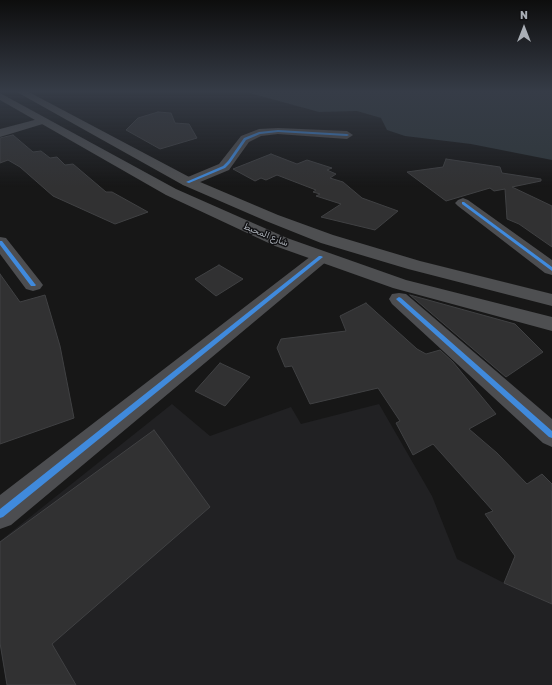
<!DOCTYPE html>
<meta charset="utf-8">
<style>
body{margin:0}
#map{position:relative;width:552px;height:685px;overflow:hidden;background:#171717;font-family:Rubik,sans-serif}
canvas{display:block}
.north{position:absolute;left:504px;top:8px;width:40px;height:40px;-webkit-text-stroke:3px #111113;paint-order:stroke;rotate:0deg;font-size:11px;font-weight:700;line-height:16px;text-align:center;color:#aaafb6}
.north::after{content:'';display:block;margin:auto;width:14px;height:18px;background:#aaafb6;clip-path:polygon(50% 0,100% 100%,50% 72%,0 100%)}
</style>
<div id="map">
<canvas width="552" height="685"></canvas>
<div class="north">N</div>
</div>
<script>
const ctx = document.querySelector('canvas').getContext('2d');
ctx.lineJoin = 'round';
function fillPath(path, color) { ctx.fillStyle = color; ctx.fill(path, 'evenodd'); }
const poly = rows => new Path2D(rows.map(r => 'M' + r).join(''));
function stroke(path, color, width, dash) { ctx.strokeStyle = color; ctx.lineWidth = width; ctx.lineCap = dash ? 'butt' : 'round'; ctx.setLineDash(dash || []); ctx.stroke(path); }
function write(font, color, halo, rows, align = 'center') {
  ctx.font = font + ' Rubik,"Noto Sans Arabic",sans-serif'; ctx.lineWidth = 3; ctx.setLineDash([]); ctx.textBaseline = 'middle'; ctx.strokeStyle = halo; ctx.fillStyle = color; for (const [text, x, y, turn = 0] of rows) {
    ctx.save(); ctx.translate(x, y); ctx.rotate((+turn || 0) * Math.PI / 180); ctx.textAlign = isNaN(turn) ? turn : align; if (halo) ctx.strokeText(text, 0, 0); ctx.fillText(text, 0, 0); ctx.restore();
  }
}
fillPath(poly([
 [172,404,210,436,291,407,301,424,379,404,432,496,457,559,504,583,552,604,552,685,8,685,6,682,0,643,0,541]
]), '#212123');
fillPath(poly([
 [242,91,552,91,552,160,471,144,405,136,387,130,381,118,357,111,319,112]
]), '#2f373b');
const building = poly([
 [158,112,171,113,175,123,189,124,197,138,160,149,126,130,138,118,158,112],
 [13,135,33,152,41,151,50,158,57,157,65,165,73,164,106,192,112,192,148,212,115,224,53,196,20,167,8,160,0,163,0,138,13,135],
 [271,154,297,164,307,160,332,168,327,170,336,174,330,178,343,182,362,198,398,211,375,230,321,217,341,204,316,196,320,194,313,192,316,190,277,175,266,180,261,178,255,181,233,169,271,154],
 [446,159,500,167,502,173,541,179,541,181,512,187,552,206,552,247,519,224,507,219,505,189,494,191,490,188,446,201,407,172,443,167,446,159],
 [219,265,243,279,216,296,195,279,219,265],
 [0,274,20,302,45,295,60,346,74,418,0,444,0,274],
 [410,295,515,324,543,352,506,377,410,295],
 [366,303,417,349,426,354,440,350,453,362,496,414,469,429,497,453,527,484,542,474,552,484,552,604,504,583,515,556,485,514,493,511,433,444,413,455,396,423,400,421,378,388,310,404,292,366,285,367,277,348,281,339,346,331,340,316,366,303],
 [220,363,250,377,225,406,195,391,220,363],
 [154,430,210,507,52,644,76,685,7,685,0,643,0,542,154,430]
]);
fillPath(building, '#313132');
stroke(building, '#404143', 1);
fillPath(poly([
 [42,118,46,119,48,121,46,123,0,137,0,129,42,118],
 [278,128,347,131,353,135,347,139,278,134,261,136,249,142,229,170,193,185,188,186,183,185,181,182,183,179,219,164,241,136,259,129,278,128],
 [463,198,468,200,552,260,552,275,545,273,458,206,455,203,458,200,463,198],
 [0,237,6,238,40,281,43,285,40,289,33,291,26,289,0,254,0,237],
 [321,252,327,253,330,257,327,261,11,525,0,529,0,495,315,253,321,252],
 [399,293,406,294,552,419,552,447,543,443,392,304,389,299,392,294,399,293]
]), '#4c4d50');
fillPath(poly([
 [15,91,27,91,193,179,278,215,333,235,420,261,552,294,552,306,408,269,321,243,266,221,183,185,15,91],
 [0,93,176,189,287,238,406,280,552,317,552,331,393,288,275,246,166,195,0,100,0,93]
]), '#4e4f51');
fillPath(poly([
 [278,130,347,134,349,135,347,136,278,132,260,134,246,140,230,163,225,168,189,183,186,182,223,166,228,161,244,138,259,132,278,130],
 [462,202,464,202,552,267,552,271,462,204,462,202],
 [0,241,2,241,35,284,36,285,35,286,31,286,0,245,0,241],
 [319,256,321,256,323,257,3,517,0,518,0,509,319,256],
 [399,297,401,298,552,431,552,438,549,437,397,300,396,299,399,297]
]), '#408adc');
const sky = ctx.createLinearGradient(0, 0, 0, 187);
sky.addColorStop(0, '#0d0d0d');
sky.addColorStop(0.49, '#363c47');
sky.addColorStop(1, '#363c4700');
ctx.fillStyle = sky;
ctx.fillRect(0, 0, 552, 187);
write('9px', '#aaafb6', '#111113', [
 ["شارع المحيط",266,235,22]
]);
</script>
